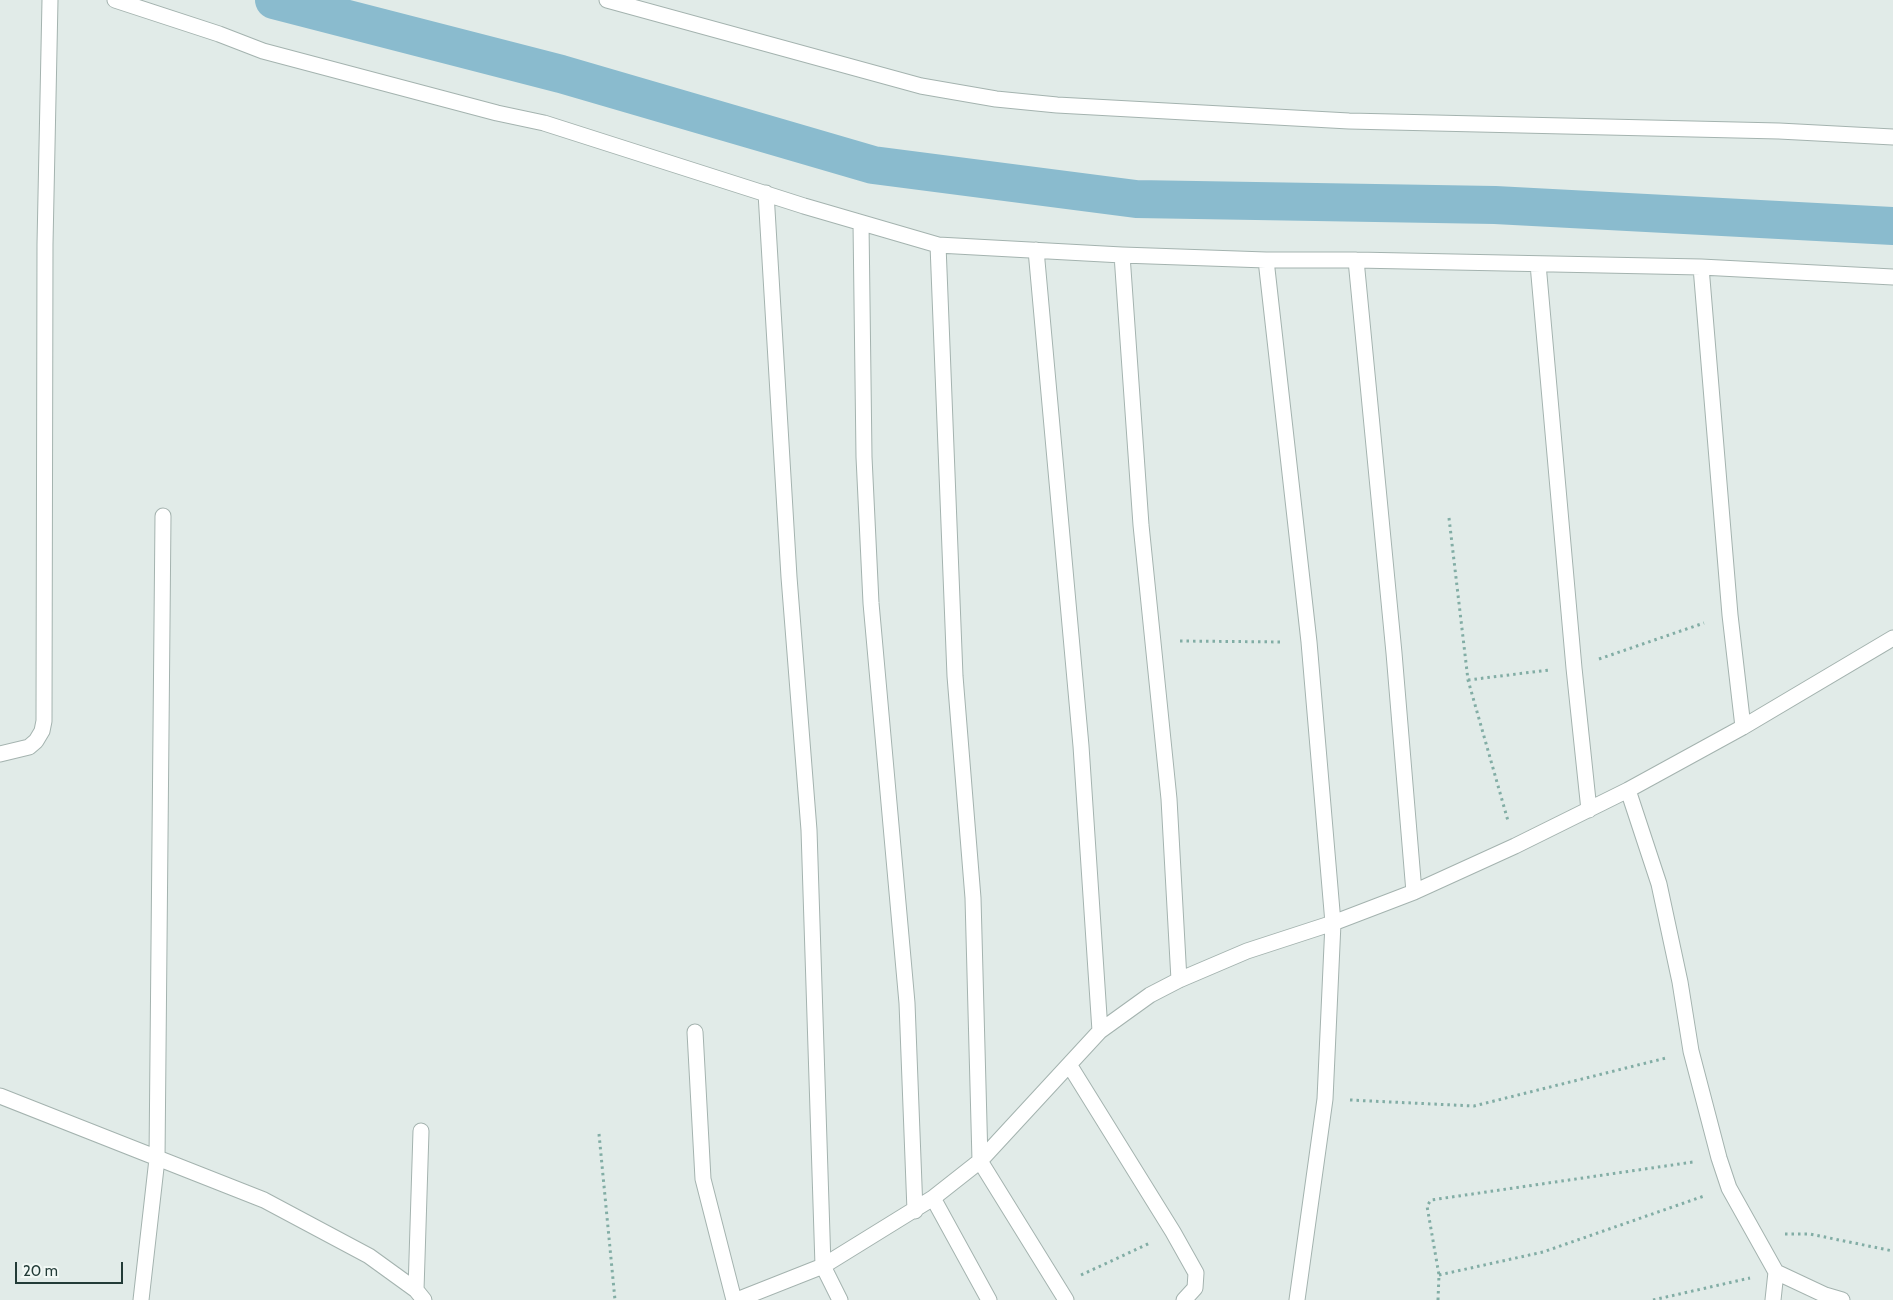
<!DOCTYPE html>
<style>
body{margin:0}
#map{position:relative;width:1893px;height:1300px;overflow:hidden;background:#e1ebe8;font-family:Cabin,sans-serif}
canvas{display:block}
.scale{position:absolute;left:15px;top:1262px;width:108px;height:22px;box-sizing:border-box;border:2px solid #223b37;border-top:0;padding-left:6px;font-size:15px;line-height:18px;white-space:nowrap;color:#223b37;-webkit-text-stroke:4px #f1f8f5;paint-order:stroke}
</style>
<div id="map">
<canvas width="1893" height="1300"></canvas>
<div class="scale">20 m</div>
</div>
<script>
const ctx = document.querySelector('canvas').getContext('2d');
ctx.lineJoin = 'round';
const poly = rows => new Path2D(rows.map(r => 'M' + r).join(''));
function stroke(path, color, width, dash) { ctx.strokeStyle = color; ctx.lineWidth = width; ctx.lineCap = dash ? 'butt' : 'round'; ctx.setLineDash(dash || []); ctx.stroke(path); }
stroke(poly([
 [274,0,561,74,873,165,1136,199,1495,205,1893,226]
]), '#8abbce', 38);
const minor = poly([
 [115,0,219,34,263,51,497,113,544,123,804,206,938,245,1122,255,1266,260,1356,260,1701,267,1893,277],
 [607,0,921,86,996,99,1057,105,1349,121,1779,131,1893,137],
 [766,193,789,577,809,830,823,1266,840,1300],
 [861,223,864,457,871,603,907,1003,915,1211],
 [938,245,955,676,973,898,980,1161,1066,1300],
 [1036,250,1081,746,1100,1031],
 [1122,255,1141,525,1169,799,1179,980],
 [1266,260,1309,642,1333,923,1325,1099,1297,1300],
 [1356,260,1394,653,1414,892],
 [1538,264,1574,668,1589,810],
 [1701,267,1730,615,1743,727],
 [0,754,29,747,36,741,42,731,44,721,45,244,50,0],
 [1628,790,1659,884,1680,982,1691,1051,1719,1158,1729,1188,1776,1272,1773,1300],
 [695,1032,703,1179,734,1300],
 [1070,1066,1173,1232,1196,1273,1195,1288,1184,1300],
 [0,1096,264,1200,369,1256,416,1290,424,1300],
 [933,1198,989,1300],
 [1776,1272,1825,1295,1842,1300],
 [416,1290,421,1131],
 [141,1300,157,1159,163,516],
 [737,1300,823,1266,933,1198,980,1161,1100,1031,1150,995,1179,980,1247,951,1333,923,1414,892,1515,846,1628,790,1743,727,1893,638]
]);
stroke(minor, '#a4b3af', 17);
stroke(poly([
 [1449,518,1468,680,1508,821],
 [1180,641,1284,642],
 [1599,659,1704,623],
 [1468,680,1549,670],
 [1350,1100,1474,1106,1666,1058],
 [599,1134,615,1300],
 [1785,1234,1810,1234,1893,1251],
 [1081,1275,1150,1243],
 [1439,1275,1543,1252,1704,1196],
 [1438,1300,1439,1275,1427,1206,1431,1200,1693,1162],
 [1653,1300,1750,1278]
]), '#82ada5', 3, [2.5, 4]);
stroke(minor, '#fff', 15);
</script>
